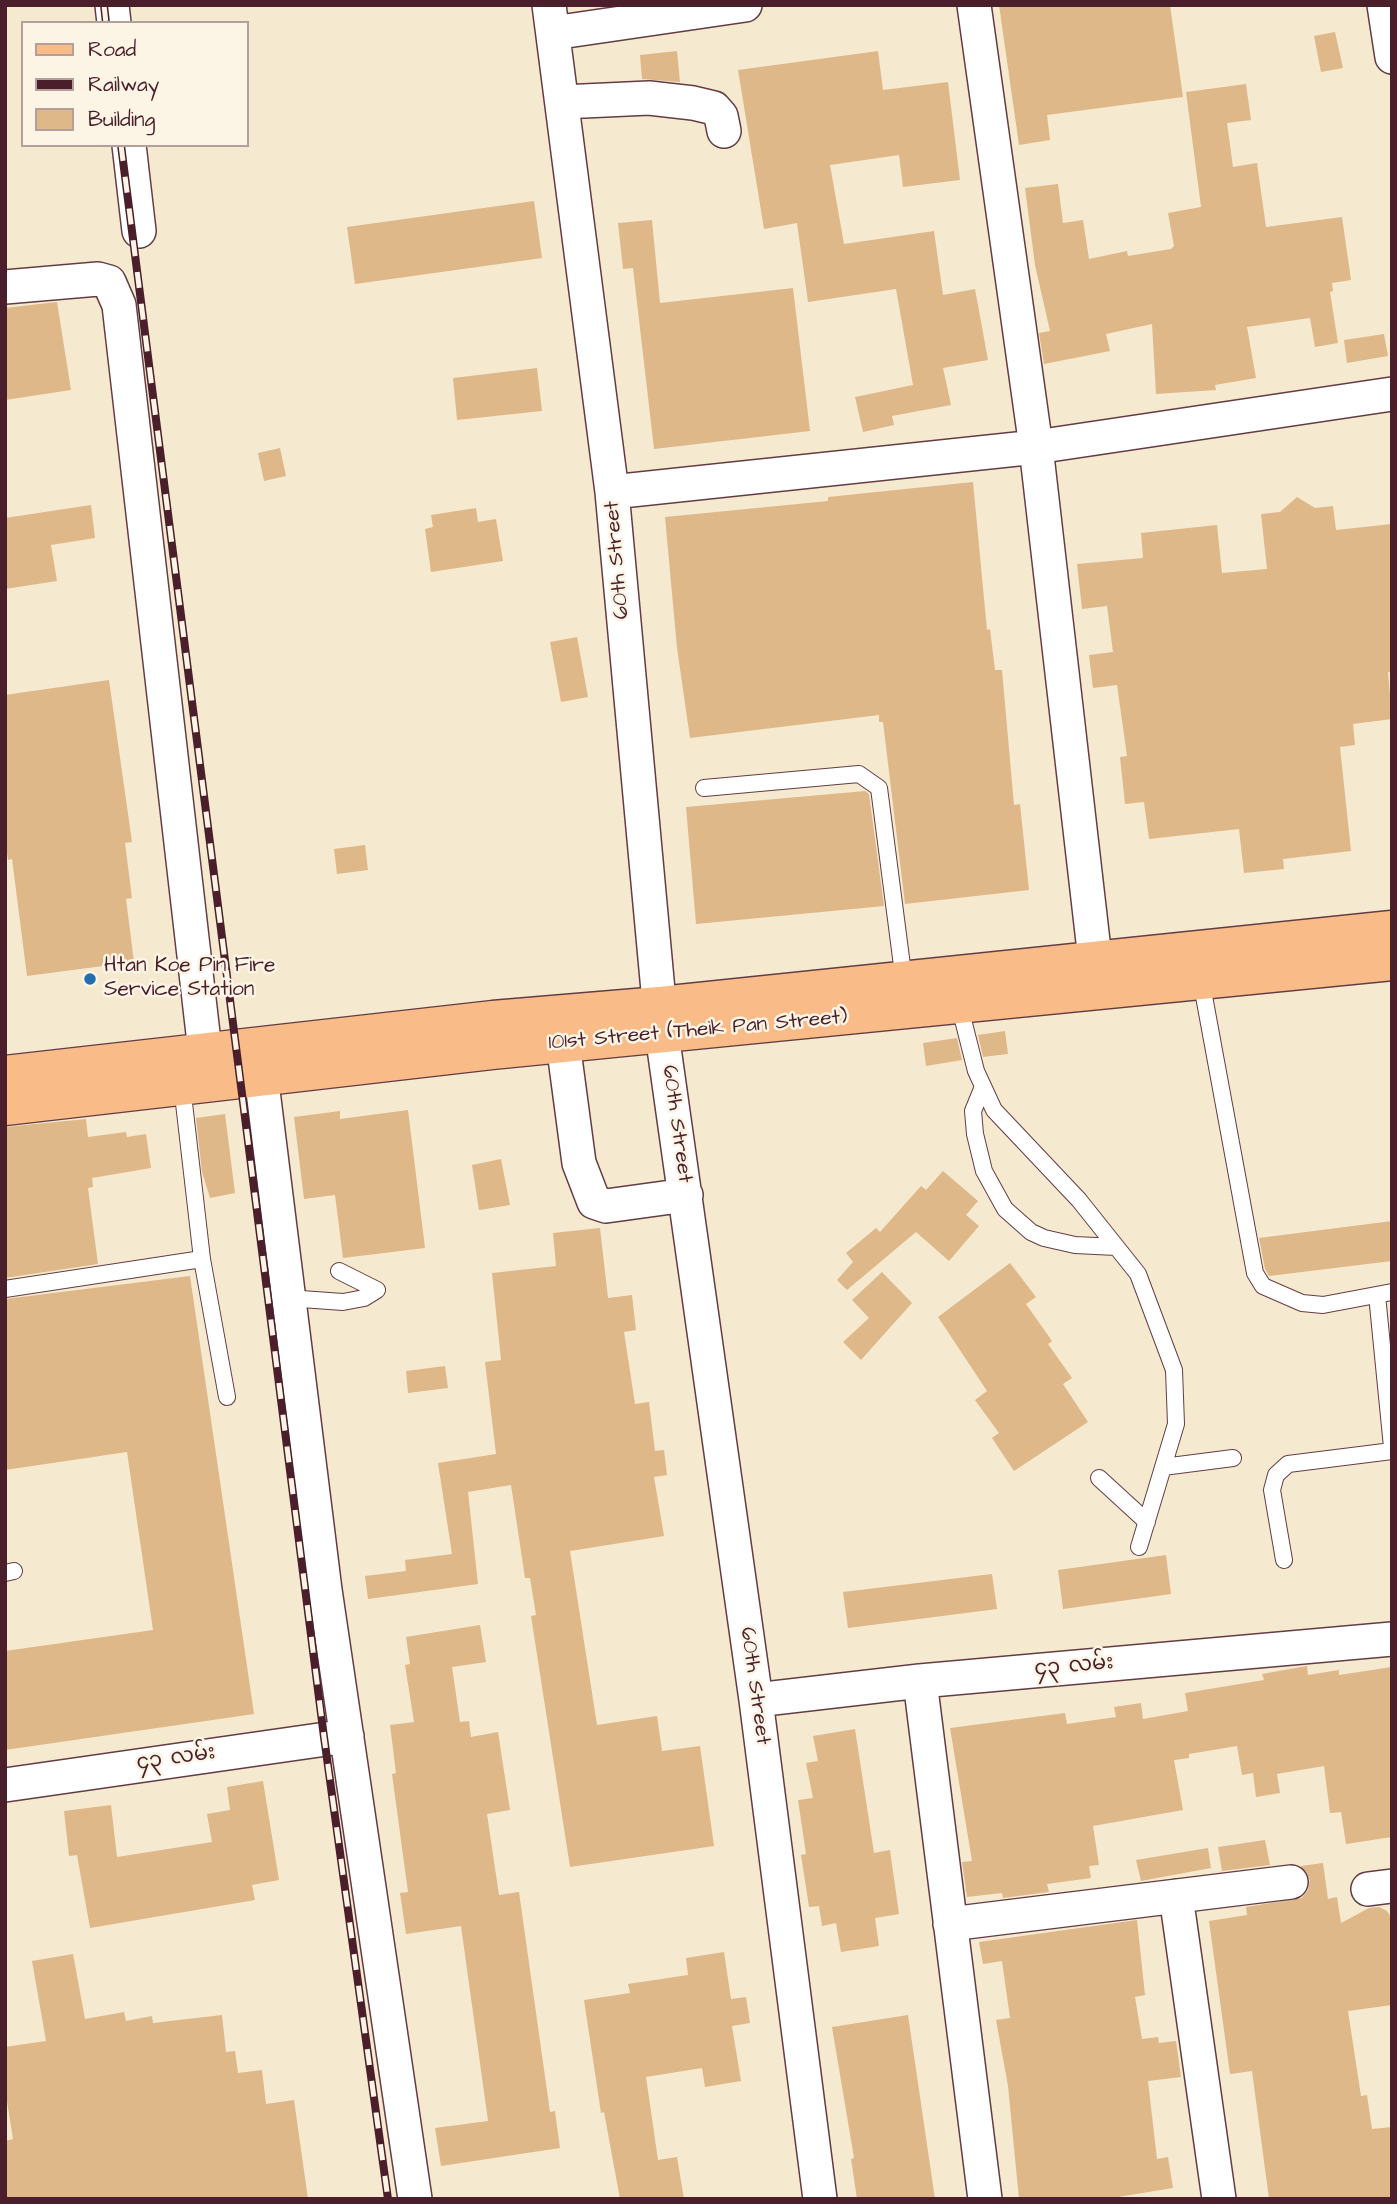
<!DOCTYPE html>
<meta charset="utf-8">
<style>
body{margin:0}
#map{position:relative;width:1397px;height:2204px;overflow:hidden;background:#f5e9cf;font-family:"Architects Daughter",sans-serif}
canvas{display:block}
.frame{position:absolute;inset:0;border:7px solid #4a1f2b;pointer-events:none}
.legend{position:absolute;left:21px;top:21px;width:228px;height:126px;box-sizing:border-box;background:#fcf5e5;border:2px solid #b59f9b;margin:0;padding:9px 12px;list-style:none;font-size:21px;color:#4a1f2b}
.legend li{display:flex;align-items:center;gap:14px;height:35px}
.legend b{width:35px;border:2px solid #b59f9b}
</style>
<div id="map">
<canvas width="1397" height="2204"></canvas>
<div class="frame"></div>
<ul class="legend">
<li><b style="height:9px;background:#f9bc89"></b>Road</li>
<li><b style="height:9px;background:#4a1f2b"></b>Railway</li>
<li><b style="height:19px;background:#dfb889"></b>Building</li>
</ul>
</div>
<script>
const ctx = document.querySelector('canvas').getContext('2d');
ctx.lineJoin = 'round';
function fillPath(path, color) { ctx.fillStyle = color; ctx.fill(path, 'evenodd'); }
const poly = rows => new Path2D(rows.map(r => 'M' + r).join(''));
function stroke(path, color, width, dash) { ctx.strokeStyle = color; ctx.lineWidth = width; ctx.lineCap = dash ? 'butt' : 'round'; ctx.setLineDash(dash || []); ctx.stroke(path); }
function write(font, color, halo, rows, align = 'center') {
  ctx.font = font + ' "Architects Daughter","Noto Sans Myanmar",sans-serif'; ctx.lineWidth = 5; ctx.setLineDash([]); ctx.textBaseline = 'middle'; ctx.strokeStyle = halo; ctx.fillStyle = color; for (const [text, x, y, turn = 0] of rows) {
    ctx.save(); ctx.translate(x, y); ctx.rotate((+turn || 0) * Math.PI / 180); ctx.textAlign = isNaN(turn) ? turn : align; if (halo) ctx.strokeText(text, 0, 0); ctx.fillText(text, 0, 0); ctx.restore();
  }
}
fillPath(poly([
 [999,5,1170,5,1183,97,1047,115,1050,140,1019,145],
 [1335,32,1343,68,1321,72,1314,36],
 [677,51,680,82,642,79,640,55],
 [878,51,883,90,948,82,960,180,903,187,899,155,830,165,844,244,934,231,943,295,975,289,988,360,943,368,951,405,892,416,894,425,863,432,855,397,913,385,896,289,808,302,797,223,764,229,738,70],
 [1246,84,1251,120,1227,123,1233,167,1257,163,1266,227,1342,217,1351,280,1332,283,1333,291,1330,292,1338,343,1315,347,1310,318,1247,327,1256,378,1215,385,1216,390,1156,394,1152,324,1106,334,1110,351,1044,364,1039,333,1050,331,1035,265,1025,188,1058,184,1063,223,1083,220,1089,259,1127,251,1128,256,1171,249,1174,246,1168,213,1201,207,1186,92],
 [534,201,542,258,355,284,347,227],
 [652,220,660,303,793,288,810,431,654,449,633,268,623,269,618,223],
 [57,302,71,390,5,400,5,308],
 [1384,334,1388,356,1347,363,1344,340],
 [537,368,542,411,457,420,453,378],
 [280,448,286,476,264,481,258,453],
 [973,482,987,630,990,629,995,670,1002,670,1014,805,1020,804,1029,890,905,904,883,722,879,722,879,715,690,738,677,648,665,517,828,501,828,497],
 [1297,497,1315,508,1333,506,1336,530,1392,524,1392,672,1388,672,1392,719,1353,724,1355,745,1340,747,1351,851,1283,859,1284,869,1244,873,1239,829,1149,839,1144,802,1125,804,1120,757,1127,756,1117,685,1093,688,1089,655,1113,652,1107,606,1082,609,1077,564,1143,558,1141,533,1217,525,1222,573,1267,569,1261,514,1280,512],
 [91,505,95,538,51,545,57,581,5,589,5,518],
 [476,508,478,522,496,519,503,561,431,572,425,529,433,527,431,515],
 [577,637,588,697,561,702,550,642],
 [109,680,132,842,125,843,132,898,126,899,134,962,27,976,12,859,8,860,5,839,5,695],
 [865,791,869,794,884,906,696,924,686,807],
 [365,845,368,870,337,874,334,849],
 [1005,1031,1008,1054,983,1057,978,1035],
 [957,1038,962,1060,926,1066,923,1043],
 [408,1110,425,1248,343,1258,335,1195,304,1199,294,1117,340,1111,340,1119],
 [225,1114,235,1193,210,1198,202,1172,196,1118],
 [86,1119,88,1137,126,1132,127,1137,146,1134,151,1168,92,1178,93,1187,88,1188,98,1264,5,1278,5,1127],
 [501,1159,510,1205,479,1210,472,1165],
 [943,1171,978,1201,966,1215,979,1226,949,1261,916,1232,847,1290,837,1280,853,1262,846,1253,876,1228,880,1232,921,1186,926,1190],
 [1392,1221,1392,1261,1269,1276,1265,1269,1259,1238],
 [600,1228,608,1298,632,1295,636,1330,624,1332,635,1404,649,1402,655,1451,664,1450,667,1475,654,1477,664,1536,570,1551,597,1725,657,1716,662,1751,700,1746,714,1846,570,1867,531,1616,536,1615,530,1578,525,1578,511,1485,468,1492,478,1584,368,1599,365,1576,406,1571,405,1560,452,1554,438,1463,496,1454,485,1362,501,1360,492,1273,556,1266,553,1233],
 [1010,1263,1036,1297,1026,1304,1052,1341,1048,1344,1072,1378,1063,1384,1088,1422,1014,1471,992,1438,999,1433,975,1400,987,1391,938,1317],
 [882,1272,912,1303,861,1360,843,1342,869,1318,852,1300],
 [190,1276,254,1714,5,1750,5,1651,153,1630,127,1452,5,1470,5,1299],
 [445,1366,448,1388,408,1393,406,1371],
 [1166,1555,1171,1594,1063,1609,1058,1570],
 [992,1574,997,1609,848,1628,843,1592],
 [480,1625,486,1662,452,1667,460,1722,469,1721,471,1737,498,1732,510,1810,487,1814,499,1895,519,1892,550,2112,555,2111,560,2148,441,2166,435,2128,488,2121,461,1926,406,1934,400,1893,408,1892,392,1774,396,1773,390,1725,414,1722,405,1665,410,1664,406,1637],
 [1307,1666,1308,1675,1339,1670,1339,1675,1392,1667,1392,1837,1346,1844,1341,1812,1330,1813,1324,1766,1277,1774,1280,1793,1256,1797,1253,1773,1242,1775,1237,1746,1189,1754,1189,1758,1174,1760,1183,1810,1093,1826,1099,1865,1089,1866,1091,1878,1047,1884,1049,1892,1003,1898,1002,1893,967,1897,962,1862,972,1861,950,1728,1065,1713,1067,1724,1116,1717,1114,1707,1141,1703,1143,1719,1188,1711,1185,1693,1264,1680,1262,1674],
 [855,1729,874,1853,890,1850,899,1914,875,1918,879,1946,841,1952,836,1923,822,1926,819,1906,809,1907,801,1855,806,1854,798,1800,813,1798,806,1763,818,1761,813,1736],
 [263,1781,279,1880,252,1885,255,1900,90,1928,77,1855,69,1856,64,1811,111,1805,117,1857,212,1842,207,1814,230,1810,227,1787],
 [1265,1840,1270,1865,1222,1871,1218,1847],
 [1208,1848,1211,1868,1141,1881,1136,1860],
 [1323,1863,1328,1899,1337,1897,1341,1923,1369,1908,1379,1907,1387,1911,1392,1919,1392,2005,1348,2011,1361,2096,1367,2095,1372,2129,1392,2127,1392,2199,1269,2199,1252,2071,1230,2074,1209,1921,1247,1915,1246,1907,1302,1898,1308,1890,1310,1880,1301,1866],
 [1137,1920,1145,1995,1135,1997,1142,2039,1158,2037,1159,2043,1176,2041,1181,2077,1148,2081,1157,2159,1168,2157,1173,2188,1106,2199,1019,2199,1008,2086,996,2020,1010,2018,1002,1961,983,1964,979,1942],
 [724,1952,731,1999,746,1997,750,2023,732,2026,741,2081,705,2087,702,2068,646,2077,658,2160,677,2157,684,2199,620,2199,604,2112,601,2113,584,2000,630,1993,628,1984,688,1975,686,1958],
 [73,1954,85,2019,124,2012,126,2021,152,2016,153,2023,222,2015,226,2052,235,2051,238,2073,262,2070,266,2104,294,2100,308,2199,5,2199,5,2141,13,2139,5,2089,5,2047,46,2041,32,1961],
 [908,2015,935,2199,857,2199,851,2159,854,2158,832,2027]
]), '#dfb889');
const service = poly([
 [704,788,859,774,879,788,904,981],
 [1201,980,1255,1273,1263,1286,1302,1303,1323,1305,1392,1292],
 [959,1004,976,1071,994,1110,1079,1200,1138,1274,1174,1370,1176,1424,1139,1547],
 [982,1089,973,1111,975,1134,984,1171,1005,1209,1031,1232,1044,1238,1075,1245,1116,1247],
 [202,1259,227,1397],
 [5,1289,202,1259,182,1086],
 [1377,1295,1392,1447],
 [287,1298,343,1302,364,1298,377,1290,339,1271],
 [1163,1467,1233,1458],
 [1099,1478,1147,1522],
 [1284,1560,1272,1490,1276,1475,1288,1464,1392,1451],
 [5,1573,14,1571]
]);
const minor = poly([
 [112,5,114,23],
 [549,5,612,492,662,1034,756,1700,820,2199],
 [974,5,1036,447,1098,985],
 [1384,5,1392,57],
 [553,33,745,5],
 [562,102,649,98,693,103,714,108,721,116,724,131],
 [129,145,139,231],
 [5,287,98,279,109,282,119,305,205,1051],
 [612,492,1036,447,1392,394],
 [563,1043,579,1163,594,1202,606,1206,686,1195],
 [261,1075,325,1590,415,2199],
 [920,1681,985,2199],
 [756,1700,920,1681,1392,1639],
 [5,1785,347,1736],
 [1368,1889,1392,1886],
 [1176,1896,1219,2199],
 [950,1924,1291,1882]
]);
const primary = poly([
 [5,1075,493,1020,660,1006,1392,930],
 [5,1106,492,1050,1392,961]
]);
stroke(service, '#643d44', 18);
stroke(minor, '#643d44', 36);
stroke(primary, '#643d44', 41);
stroke(service, '#fff', 16);
stroke(minor, '#fff', 33);
stroke(primary, '#f9bc89', 38);
const rail = poly([
 [104,5,106,23],
 [121,145,324,1737,388,2199]
]);
stroke(rail, '#4a1f2b', 8);
stroke(rail, '#fcf5e5', 5, [16]);
for (const [x, y, r, color] of [
 [90,979,7,"#1f6fb2"]
]) { const dot = new Path2D(); dot.arc(x, y, r, 0, 2 * Math.PI); ctx.fillStyle = color; ctx.fill(dot); stroke(dot, '#fcf5e5', 2.5); }
write('21px', '#4a1f2b', '#fcf5e5', [
 ["60th Street",618,560,-95],
 ["101st Street (Theik Pan Street)",698,1031,-5],
 ["60th Street",676,1124,82],
 ["၄၃ လမ်း",1074,1667,-5],
 ["60th Street",754,1686,82],
 ["၄၃ လမ်း",176,1759,-8]
]);
write('21px', '#4a1f2b', '#fcf5e5', [
 ["Htan Koe Pin Fire",104,967],
 ["Service Station",104,991]
], 'left');
</script>
